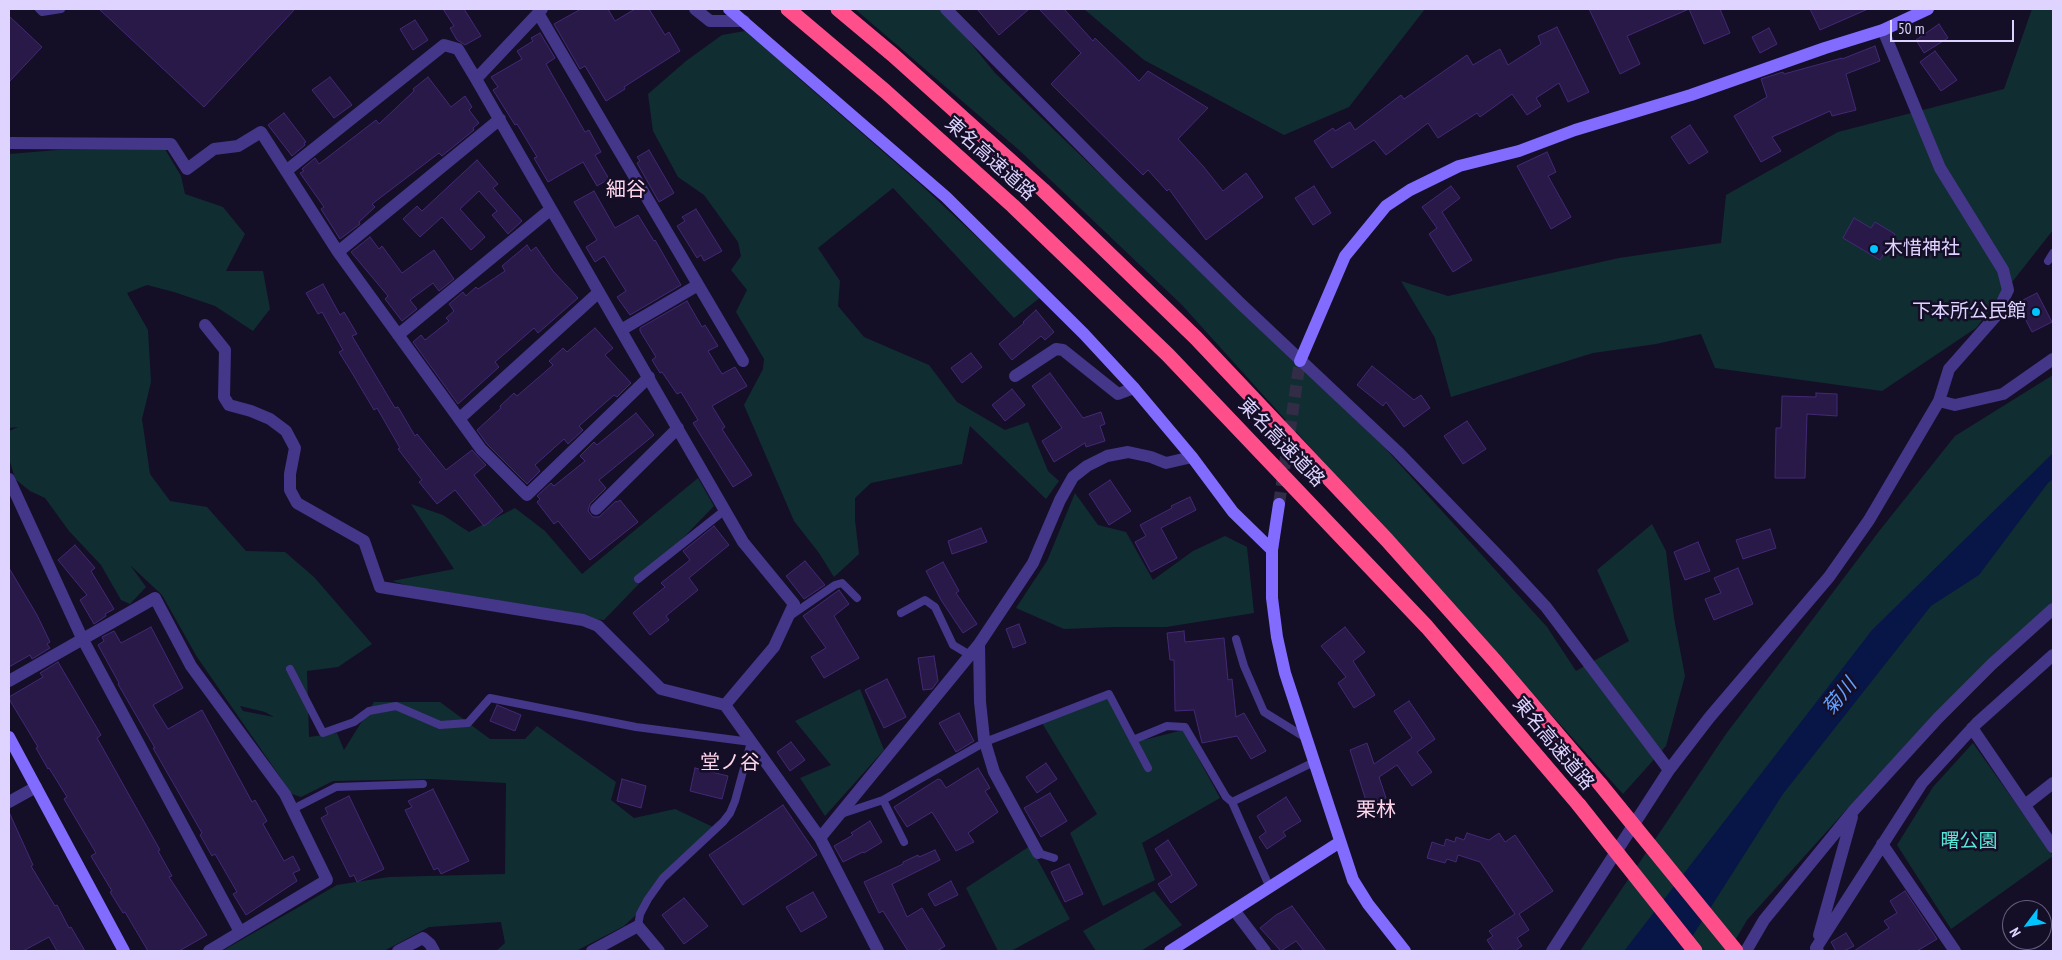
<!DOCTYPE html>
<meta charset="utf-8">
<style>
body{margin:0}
#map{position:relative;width:2062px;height:960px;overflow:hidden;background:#150e27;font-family:"PT Sans Narrow",sans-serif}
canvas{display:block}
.frame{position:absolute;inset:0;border:10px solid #ded4ff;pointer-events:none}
.north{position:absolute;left:2002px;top:900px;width:50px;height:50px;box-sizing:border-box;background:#150e27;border:1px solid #655d7d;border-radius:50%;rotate:239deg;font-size:14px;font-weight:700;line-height:20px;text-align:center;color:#ded4ff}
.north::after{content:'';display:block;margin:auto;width:18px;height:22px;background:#00c3ff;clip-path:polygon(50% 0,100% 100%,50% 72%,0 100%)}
.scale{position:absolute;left:1890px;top:20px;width:124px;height:22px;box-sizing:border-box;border:2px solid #ded4ff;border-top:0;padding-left:6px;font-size:15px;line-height:18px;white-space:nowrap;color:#ded4ff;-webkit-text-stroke:4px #150e27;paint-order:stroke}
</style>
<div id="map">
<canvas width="2062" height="960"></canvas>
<div class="frame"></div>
<div class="north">N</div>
<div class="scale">50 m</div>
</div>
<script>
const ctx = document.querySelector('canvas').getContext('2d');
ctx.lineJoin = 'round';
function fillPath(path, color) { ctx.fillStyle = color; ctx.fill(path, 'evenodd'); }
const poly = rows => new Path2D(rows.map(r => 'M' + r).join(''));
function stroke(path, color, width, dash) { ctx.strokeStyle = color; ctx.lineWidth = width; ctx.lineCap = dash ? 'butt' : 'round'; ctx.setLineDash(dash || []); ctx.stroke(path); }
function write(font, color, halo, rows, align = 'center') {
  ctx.font = font + ' "PT Sans Narrow","Noto Sans JP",sans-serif'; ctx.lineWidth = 5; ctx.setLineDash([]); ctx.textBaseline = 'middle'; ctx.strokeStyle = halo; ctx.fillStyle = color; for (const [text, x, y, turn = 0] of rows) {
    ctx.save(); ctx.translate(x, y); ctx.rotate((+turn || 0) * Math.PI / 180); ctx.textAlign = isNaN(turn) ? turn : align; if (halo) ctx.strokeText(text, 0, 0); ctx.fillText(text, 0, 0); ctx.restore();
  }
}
fillPath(poly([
 [855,9,943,9,995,73,1384,447,1547,627,1576,671,1629,641,1597,570,1652,524,1666,551,1674,618,1685,676,1666,746,1623,794,1182,305,1019,150],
 [1084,9,1425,9,1349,107,1284,135,1144,60],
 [2032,9,2053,9,2053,230,1976,328,1882,391,1715,368,1701,334,1656,344,1593,353,1451,397,1435,338,1401,281,1448,296,1619,258,1721,243,1726,195,1838,132,2004,89],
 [745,31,770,51,795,75,919,183,1041,297,1014,318,893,188,818,248,840,281,838,306,864,337,929,365,957,402,1005,430,1028,422,1048,471,1059,481,1046,499,970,426,962,464,871,483,855,498,855,520,859,554,834,577,819,553,794,521,744,405,763,369,764,359,736,312,747,290,731,270,741,256,738,242,704,195,678,177,653,131,648,94,686,61,722,35],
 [165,149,181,176,185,194,223,207,245,234,226,271,263,271,270,309,253,331,215,306,174,292,147,285,127,293,148,330,151,382,142,419,150,474,170,501,207,507,246,551,285,552,314,577,372,644,338,667,307,671,309,737,337,733,344,750,374,702,440,702,490,739,525,739,537,726,616,782,611,800,634,818,675,809,713,827,660,876,645,898,636,915,624,926,576,951,496,951,505,943,501,922,429,927,384,951,222,951,337,885,389,877,505,874,506,783,431,779,333,781,301,797,292,794,197,657,162,595,130,565,146,587,130,604,121,600,101,565,69,531,45,498,30,491,15,479,9,458,9,431,18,427,9,428,9,154,58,150],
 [240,706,265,712,274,717,243,711],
 [2053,375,2053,612,1874,779,1747,920,1729,951,1580,951,1726,734,1880,530,1955,436],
 [698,478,714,506,604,620,564,617,446,597,392,581,454,569,411,504,443,515,469,532,515,508,545,531,582,574],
 [1075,493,1098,525,1126,532,1153,580,1193,551,1225,536,1247,547,1254,613,1166,627,1114,627,1064,629,1016,608,1047,561],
 [860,689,884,750,825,816,800,778,831,765,795,721],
 [1107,695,1132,743,1183,730,1220,798,1142,843,1155,880,1103,906,1070,833,1097,814,1042,723],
 [1973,743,2053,856,1951,929,1897,845,1933,787],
 [1030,846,1070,919,1011,951,998,951,966,888],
 [1154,891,1182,925,1141,951,1096,951,1083,931]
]), '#102e31');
fillPath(poly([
 [2053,453,2053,479,2048,483,1979,575,1931,606,1783,794,1683,951,1624,951,1872,630]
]), '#071646');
const building = poly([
 [99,9,295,9,204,107,99,9],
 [443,9,464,9,481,36,465,45,457,40,450,28,454,26,443,9],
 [581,9,608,9,615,21,635,9,649,9,665,35,669,32,680,51,624,87,625,89,606,101,585,66,580,69,554,24,581,9],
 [977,9,1029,9,999,35,977,9],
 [1039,9,1064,9,1093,41,1095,38,1139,81,1148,71,1208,108,1178,139,1203,166,1223,191,1246,173,1263,197,1206,240,1169,189,1167,191,1148,170,1143,175,1051,84,1081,53,1039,9],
 [1589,9,1689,9,1627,36,1640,64,1620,74,1589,9],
 [1689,9,1720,9,1730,33,1704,44,1689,9],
 [1810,9,1868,9,1820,30,1810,9],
 [9,16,42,47,9,82,9,16],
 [415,20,428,40,413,50,400,29,415,20],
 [1939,24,1948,38,1924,53,1916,40,1939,24],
 [1557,27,1589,92,1568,102,1559,83,1536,98,1541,106,1527,115,1512,94,1480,117,1477,113,1438,138,1428,123,1386,155,1374,140,1332,168,1314,141,1333,128,1335,131,1350,122,1355,130,1401,95,1404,99,1467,55,1473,65,1500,49,1508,65,1541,44,1538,36,1557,27],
 [1769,28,1777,44,1760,53,1752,37,1769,28],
 [540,33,555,58,546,64,585,132,589,130,601,152,595,155,609,179,597,186,583,162,548,182,534,158,537,157,517,124,515,125,493,90,498,87,491,77,522,59,517,51,533,41,531,38,540,33],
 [1875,46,1880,61,1846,74,1856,110,1832,116,1830,111,1772,137,1781,151,1761,162,1734,116,1767,97,1761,79,1783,72,1784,74,1842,58,1842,59,1875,46],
 [1935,51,1957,80,1941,91,1920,62,1935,51],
 [330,77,352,105,334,118,312,90,330,77],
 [428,77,451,107,465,96,472,107,469,110,479,123,473,128,474,130,442,156,439,153,372,204,375,207,359,222,360,224,340,239,321,209,324,207,300,173,304,171,302,169,315,158,319,164,376,120,379,124,414,91,413,89,428,77],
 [284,113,306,142,304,143,305,145,292,156,268,125,284,113],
 [1690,125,1708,152,1689,164,1671,137,1690,125],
 [649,150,674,193,659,202,637,163,640,161,637,157,649,150],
 [1547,152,1556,172,1548,176,1571,217,1551,229,1517,166,1547,152],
 [477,160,498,184,493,188,522,221,508,234,492,215,497,211,479,191,460,209,485,237,471,250,442,217,420,237,403,219,417,206,422,211,477,160],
 [1314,186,1331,213,1313,225,1295,198,1314,186],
 [1451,186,1460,198,1442,212,1472,260,1453,272,1429,234,1437,228,1422,207,1451,186],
 [594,191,615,228,638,215,654,241,655,240,681,285,630,315,617,297,626,291,604,256,595,262,586,247,597,240,574,202,594,191],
 [696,209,722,251,704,261,701,255,697,258,677,226,685,221,682,217,696,209],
 [1854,218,1871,228,1875,222,1895,234,1880,260,1843,238,1854,218],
 [370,237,379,249,382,246,402,273,434,250,454,279,439,291,433,283,410,300,417,309,402,321,385,299,388,296,351,252,370,237],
 [527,245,531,251,536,247,553,271,578,298,538,333,534,328,495,362,499,367,458,404,413,342,421,335,425,340,449,321,446,318,454,311,449,304,463,292,466,296,476,287,478,289,505,271,502,266,527,245],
 [323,284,340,315,344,312,357,334,352,336,395,408,398,407,415,436,417,434,446,470,472,450,486,465,474,475,503,511,484,526,455,490,437,504,419,482,422,480,398,449,400,448,377,408,374,410,352,373,339,352,343,350,322,312,318,314,306,293,323,284],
 [2037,293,2052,322,2032,332,2017,303,2037,293],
 [687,301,702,327,705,325,718,346,708,351,722,374,735,367,747,386,712,406,725,427,722,429,752,475,733,487,693,423,698,420,681,392,677,394,662,372,660,373,652,360,656,357,640,331,640,328,687,301],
 [1036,310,1054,332,1045,340,1041,336,1012,360,999,344,1024,323,1023,322,1036,310],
 [595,328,613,348,605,355,631,383,617,397,614,395,579,426,583,430,568,444,564,439,535,465,540,471,527,484,487,444,477,430,501,408,500,406,514,393,517,396,553,365,549,361,563,348,567,352,595,328],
 [971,353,982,367,962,383,951,368,971,353],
 [1372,366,1414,400,1421,395,1430,408,1404,427,1386,402,1383,406,1357,385,1372,366],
 [1050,373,1083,418,1101,412,1105,424,1100,426,1105,441,1086,447,1085,443,1054,462,1042,441,1062,428,1032,386,1050,373],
 [1012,389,1025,405,1005,421,992,405,1012,389],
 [1816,393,1837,394,1837,416,1807,414,1805,478,1775,478,1776,428,1781,428,1782,396,1816,397,1816,393],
 [636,413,654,435,599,480,606,488,590,504,588,511,593,517,599,517,616,501,617,502,620,500,638,522,590,560,558,521,554,524,537,502,540,499,537,496,551,483,554,486,585,461,580,456,594,442,597,445,636,413],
 [1467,421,1486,449,1463,464,1444,436,1467,421],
 [1110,480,1131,511,1109,525,1089,494,1110,480],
 [1190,497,1196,510,1161,528,1177,558,1151,572,1135,542,1146,536,1140,525,1172,508,1171,506,1190,497],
 [714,526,729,545,689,578,698,590,666,616,669,620,650,635,633,613,665,587,661,583,690,560,683,551,714,526],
 [981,528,987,542,952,554,948,541,981,528],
 [1770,529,1776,548,1743,559,1736,540,1770,529],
 [1698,542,1710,571,1685,580,1674,552,1698,542],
 [75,545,95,568,91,571,114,609,105,614,106,616,94,624,80,600,87,595,58,560,75,545],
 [805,561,825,585,804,599,786,576,805,561],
 [943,562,959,591,956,593,977,624,963,633,941,600,926,571,943,562],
 [9,568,37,615,50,642,47,644,50,648,32,659,30,655,9,667,9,568],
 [1738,568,1753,604,1714,620,1705,599,1721,593,1714,578,1738,568],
 [839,590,849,604,834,616,859,658,824,678,811,657,826,648,803,616,839,590],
 [1019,624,1026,643,1013,648,1006,629,1019,624],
 [151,627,183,688,153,705,168,729,202,710,252,802,255,800,267,821,263,824,284,861,293,856,300,870,293,873,297,881,246,915,233,894,237,892,215,854,212,856,200,835,202,833,153,748,155,748,118,684,119,683,98,645,104,641,102,637,114,631,121,643,151,627],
 [1345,627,1365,652,1353,661,1375,695,1354,708,1338,683,1346,677,1321,646,1345,627],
 [1184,631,1185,642,1224,638,1228,680,1232,679,1236,717,1244,713,1266,751,1251,759,1237,736,1202,743,1194,710,1175,711,1174,660,1170,660,1167,633,1184,631],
 [934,656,938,681,932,689,923,690,918,658,934,656],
 [58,662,101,735,97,738,160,850,158,851,172,876,169,877,207,935,179,951,148,951,125,912,123,913,110,892,112,891,91,856,96,853,64,799,67,797,49,768,48,769,36,748,38,747,9,699,9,697,43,677,40,673,58,662],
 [887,679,906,717,884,728,865,690,887,679],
 [1409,701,1435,739,1417,752,1432,772,1412,786,1397,765,1379,777,1386,798,1367,804,1350,750,1367,743,1374,764,1412,738,1394,711,1409,701],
 [497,705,521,715,515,731,490,721,497,705],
 [959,713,974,741,956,752,939,723,959,713],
 [791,742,805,760,790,771,777,752,791,742],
 [1046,763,1057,779,1037,793,1026,777,1046,763],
 [695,768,728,776,722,799,690,791,695,768],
 [978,768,990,788,985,791,998,812,968,833,974,842,956,851,932,812,907,827,894,807,938,779,941,780,946,788,978,768],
 [622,779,646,786,641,808,617,801,622,779],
 [433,789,469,861,441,874,438,868,434,870,405,810,412,807,408,801,433,789],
 [1050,793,1067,821,1041,837,1024,808,1050,793],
 [349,796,384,869,357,882,354,875,350,877,321,818,328,814,325,808,349,796],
 [1286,797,1301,821,1283,832,1286,836,1267,849,1259,837,1266,832,1257,816,1286,797],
 [783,805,817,855,743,905,709,855,783,805],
 [9,812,33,865,31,866,55,906,57,905,69,928,71,927,85,951,57,951,49,937,23,951,9,951,9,812],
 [870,821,882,842,864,853,863,852,843,862,834,846,853,835,851,833,870,821],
 [1467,833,1489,840,1499,833,1505,842,1515,835,1553,891,1519,914,1529,930,1517,938,1522,946,1515,951,1494,951,1487,940,1493,936,1489,931,1515,914,1480,862,1458,855,1456,862,1447,859,1445,863,1427,858,1432,842,1444,846,1446,839,1455,842,1456,837,1464,840,1467,833],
 [1168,840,1197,885,1171,903,1158,884,1172,875,1155,849,1168,840],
 [935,850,940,860,892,884,907,917,922,908,945,946,937,951,908,951,883,911,879,913,864,882,903,864,903,862,918,855,919,857,935,850],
 [1069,864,1083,894,1065,902,1051,872,1069,864],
 [951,881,958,895,935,906,928,894,951,881],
 [1905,891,1937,939,1917,951,1854,951,1889,928,1884,921,1897,913,1890,901,1905,891],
 [813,892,827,917,801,932,786,907,813,892],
 [684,898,708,926,684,944,662,915,684,898],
 [1292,906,1326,951,1304,951,1296,941,1281,951,1260,928,1276,915,1292,906],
 [1846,933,1854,946,1844,951,1836,951,1831,942,1846,933]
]);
fillPath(building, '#291949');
stroke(building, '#432976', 1);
stroke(poly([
 [1279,504,1300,361]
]), '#332c47', 12, [12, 6]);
stroke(poly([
 [39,9,42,12,61,9],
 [2048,261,2053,253],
 [638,579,725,510],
 [901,613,925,600,935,607,953,645,970,655],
 [790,616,835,585,842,583,857,598],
 [1236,639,1244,666,1264,712,1306,738],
 [290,669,323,733,354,722,369,711,396,706,440,725,468,723,490,698,636,727,751,742,735,801,730,813,723,822,663,878,648,899,640,914,638,926],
 [1133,740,1167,726,1185,727,1226,797,1232,802,1270,888],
 [883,800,985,742,1109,694,1148,768],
 [1232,802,1314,762],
 [293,809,336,787,423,784],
 [841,814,883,800,904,842],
 [1038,853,1054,858]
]), '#443688', 8);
stroke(poly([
 [542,9,476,79,743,542,794,604,774,647,725,705,820,838,878,951],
 [695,9,710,21,744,21],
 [946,9,1116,181,1240,303,1398,452,1506,564,1546,607,1669,770],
 [538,13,743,361],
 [9,143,171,144,187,169,214,149,238,146,261,132,338,252,481,449,527,495,649,377],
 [286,171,444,45,458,49,476,79],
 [338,252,500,119],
 [205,325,225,350,224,397,229,405,251,411,270,419,286,431,295,448,290,474,290,490,297,503,364,541,380,587,583,620,598,626,661,689,725,705],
 [621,330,698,285],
 [398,335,551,209],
 [1015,376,1056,349,1063,350,1118,394,1134,388],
 [1939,401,1955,405,2003,394,2053,359],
 [459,419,599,292],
 [9,479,82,638,240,932],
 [596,509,678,428],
 [979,644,980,702,984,739,994,772,1038,853],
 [9,681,155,598,191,666,285,794,327,880,209,951],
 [1972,728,2053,847],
 [9,802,36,787],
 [2025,805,2053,783],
 [820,838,979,644,1033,563,1060,500,1073,477,1087,466,1107,456,1128,452,1151,457,1166,463,1192,457],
 [1882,844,1955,951],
 [1234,910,1265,951],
 [1819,935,1852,817],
 [398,951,423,938,430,944,434,951],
 [592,951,638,926,659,951],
 [1552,951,1669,770,1709,718,1829,577,1869,520,1939,401,1949,369,1995,317,2008,290,2003,270,1940,168,1883,30],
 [1746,951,1764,920,1854,810,1938,718,1992,664,2053,609],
 [1818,951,1816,948,1922,783,1977,723,2053,655]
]), '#443688', 12);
stroke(poly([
 [729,9,946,197,1084,334,1134,388,1192,457,1233,512,1272,550],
 [1300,361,1345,256,1386,206,1410,190,1459,166,1519,151,1575,130,1691,95,1825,48,1883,30,1928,9],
 [1279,504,1272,550,1272,598,1277,637,1285,673,1353,880,1368,904,1405,951],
 [9,737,124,951],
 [1170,951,1340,842]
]), '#826bff', 12);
stroke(poly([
 [788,9,885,91,1013,206,1168,355,1427,627,1579,805],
 [838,9,893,55,1043,190,1196,338,1387,540,1495,661,1600,784]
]), '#ff4f8b', 15);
stroke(poly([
 [1600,784,1736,951],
 [1579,805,1695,951]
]), '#ff4f8b', 15);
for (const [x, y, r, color] of [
 [1874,249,5,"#00c3ff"],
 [2036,312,5,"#00c3ff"]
]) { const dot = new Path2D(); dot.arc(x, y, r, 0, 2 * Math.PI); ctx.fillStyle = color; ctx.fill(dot); stroke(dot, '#150e27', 2); }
write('19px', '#ded4ff', '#150e27', [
 ["東名高速道路",990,159,42],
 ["東名高速道路",1281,443,46],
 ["東名高速道路",1553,744,50]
]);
write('19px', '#ded4ff', '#150e27', [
 ["木惜神社",1884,249],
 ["下本所公民館",2026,312,"right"]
], 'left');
write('19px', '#58e6d6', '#150e27', [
 ["曙公園",1969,842]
]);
write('20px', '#ffd6ea', '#150e27', [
 ["細谷",626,190],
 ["堂ノ谷",730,763],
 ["栗林",1376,810]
]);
write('italic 20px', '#62a1ff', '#150e27', [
 ["菊川",1840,697,-51]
]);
</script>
